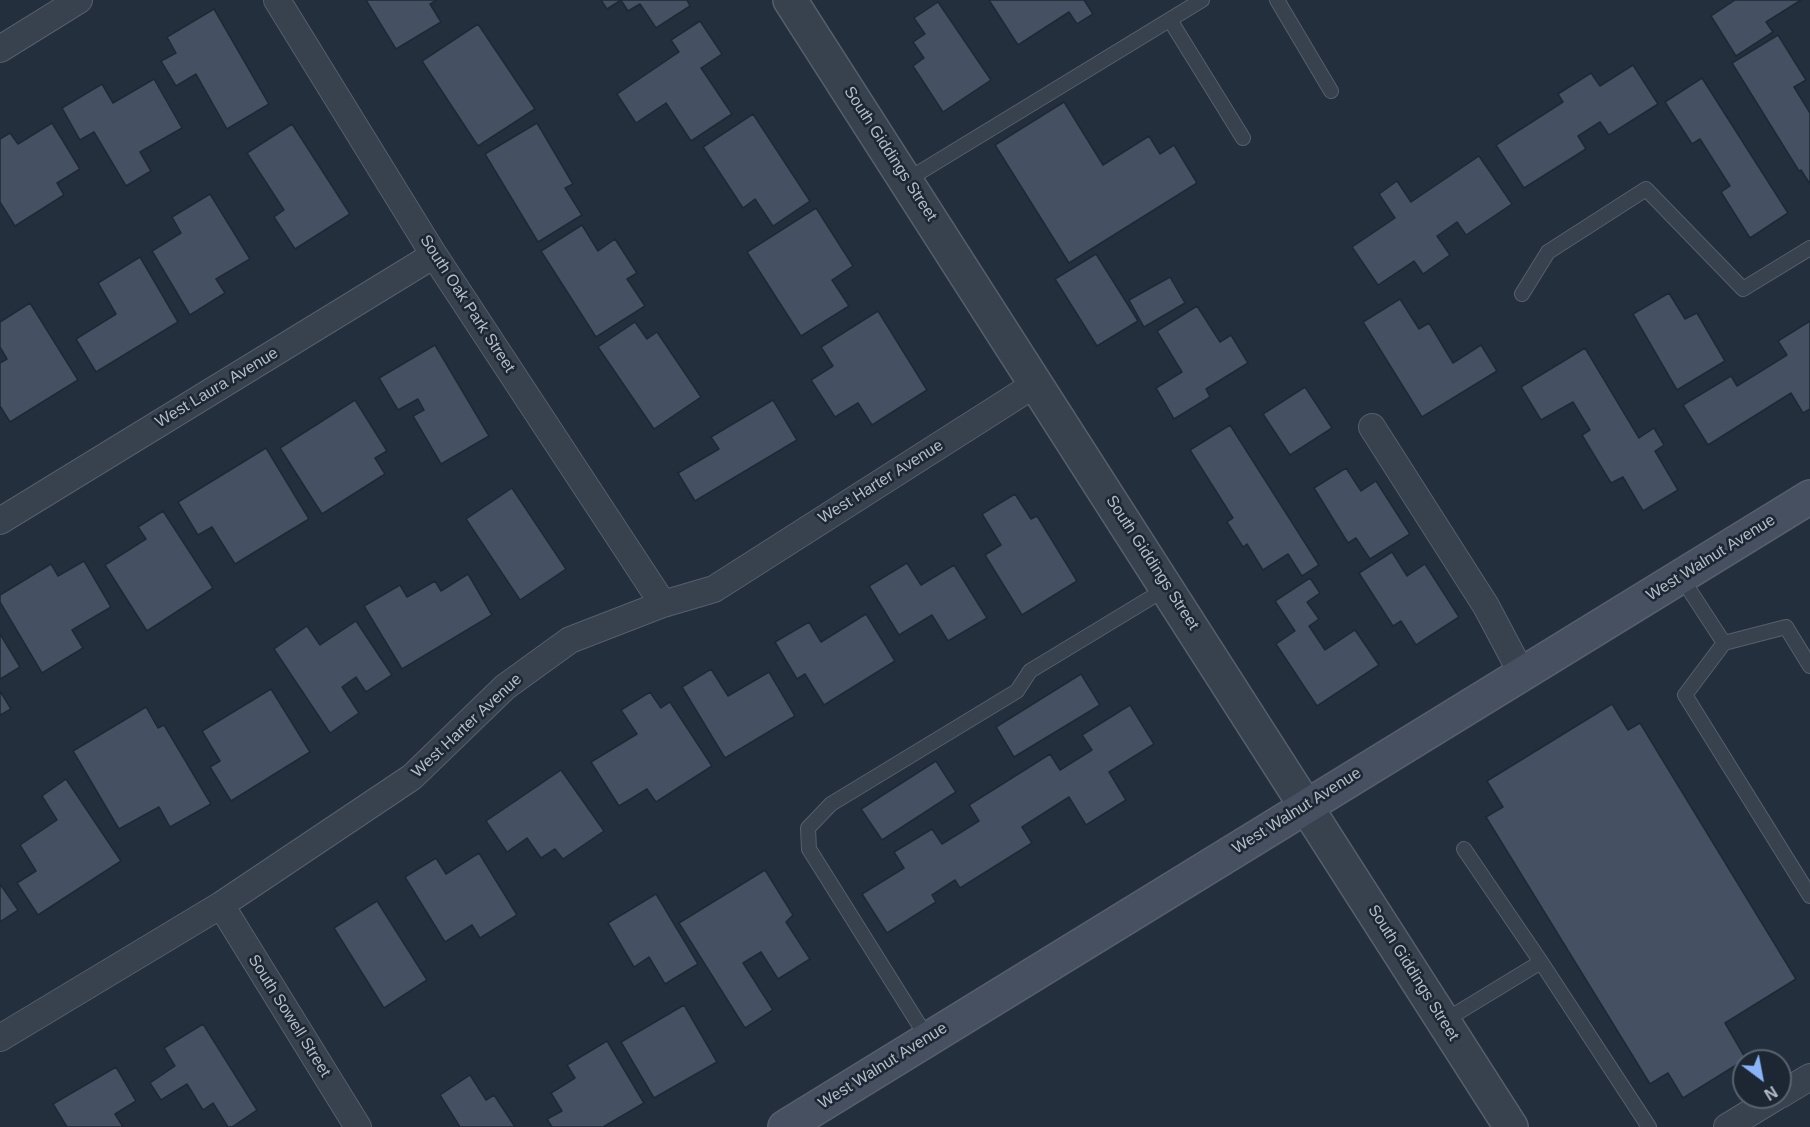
<!DOCTYPE html>
<style>
body{margin:0}
#map{position:relative;width:1810px;height:1127px;overflow:hidden;background:#242f3e;font-family:Helvetica,sans-serif}
canvas{display:block}
.north{position:absolute;left:1732px;top:1049px;width:60px;height:60px;box-sizing:border-box;background:#1d2633;border:2px solid #59626f;border-radius:50%;rotate:148deg;font-size:16px;font-weight:700;line-height:24px;text-align:center;color:#b4bcc9}
.north::after{content:'';display:block;margin:auto;width:21px;height:27px;background:#8ab4f8;clip-path:polygon(50% 0,100% 100%,50% 72%,0 100%)}
</style>
<div id="map">
<canvas width="1810" height="1127"></canvas>
<div class="north">N</div>
</div>
<script>
const ctx = document.querySelector('canvas').getContext('2d');
ctx.lineJoin = 'round';
function fillPath(path, color) { ctx.fillStyle = color; ctx.fill(path, 'evenodd'); }
const poly = rows => new Path2D(rows.map(r => 'M' + r).join(''));
function stroke(path, color, width, dash) { ctx.strokeStyle = color; ctx.lineWidth = width; ctx.lineCap = dash ? 'butt' : 'round'; ctx.setLineDash(dash || []); ctx.stroke(path); }
function write(font, color, halo, rows, align = 'center') {
  ctx.font = font + ' Helvetica,sans-serif'; ctx.lineWidth = 5; ctx.setLineDash([]); ctx.textBaseline = 'middle'; ctx.strokeStyle = halo; ctx.fillStyle = color; for (const [text, x, y, turn = 0] of rows) {
    ctx.save(); ctx.translate(x, y); ctx.rotate((+turn || 0) * Math.PI / 180); ctx.textAlign = isNaN(turn) ? turn : align; if (halo) ctx.strokeText(text, 0, 0); ctx.fillText(text, 0, 0); ctx.restore();
  }
}
const building = poly([
 [366,0,437,0,430,4,441,22,396,49,366,0],
 [601,0,621,0,607,9,601,0],
 [621,0,687,0,690,6,656,28,640,4,628,11,621,0],
 [989,0,1084,0,1093,14,1077,24,1069,12,1018,45,989,0],
 [1735,0,1801,0,1766,22,1773,32,1736,56,1711,16,1735,0],
 [938,2,991,80,943,112,913,66,924,58,913,42,925,34,914,18,938,2],
 [214,9,269,104,227,129,196,74,176,86,161,61,176,53,167,37,214,9],
 [700,21,722,54,701,68,732,114,691,141,666,103,636,123,617,94,679,52,671,40,700,21],
 [478,24,535,109,478,146,422,61,478,24],
 [1778,35,1806,80,1794,87,1810,113,1810,184,1801,170,1799,171,1732,63,1778,35],
 [1633,65,1658,104,1609,135,1600,122,1578,136,1586,149,1524,188,1496,145,1563,102,1558,94,1591,73,1600,86,1633,65],
 [1702,78,1788,213,1750,238,1721,192,1730,186,1700,139,1692,144,1665,102,1702,78],
 [154,79,182,128,140,152,151,171,126,186,94,132,80,140,62,108,102,84,113,103,154,79],
 [1064,102,1103,165,1149,136,1160,154,1174,145,1197,183,1069,263,995,145,1064,102],
 [753,114,810,201,773,226,755,199,743,208,703,147,753,114],
 [52,123,80,169,57,183,64,195,15,226,0,202,0,139,10,133,18,144,52,123],
 [537,123,573,184,565,188,582,215,538,242,485,154,537,123],
 [292,124,350,214,295,249,274,217,284,210,247,153,292,124],
 [1479,156,1512,204,1466,235,1457,222,1437,236,1450,255,1423,274,1414,261,1378,285,1352,247,1395,218,1379,194,1397,181,1411,202,1479,156],
 [210,194,250,259,216,279,225,293,190,315,152,251,181,233,172,217,210,194],
 [816,208,853,266,832,280,849,306,801,336,747,252,816,208],
 [582,225,598,251,615,239,637,273,627,279,645,306,596,337,541,251,582,225],
 [1096,254,1138,321,1097,346,1055,279,1096,254],
 [140,257,178,322,96,372,76,339,116,314,98,283,140,257],
 [1170,277,1185,303,1144,327,1129,300,1170,277],
 [1669,293,1685,319,1697,313,1725,361,1677,390,1633,314,1669,293],
 [1400,299,1419,329,1429,323,1453,363,1481,345,1497,371,1422,417,1363,322,1400,299],
 [30,303,78,380,10,422,0,406,0,363,7,359,0,347,0,322,30,303],
 [1197,306,1220,342,1231,335,1248,363,1206,389,1210,397,1174,419,1156,388,1182,372,1157,331,1197,306],
 [878,311,927,390,872,425,858,403,835,417,811,380,833,366,821,347,878,311],
 [1810,321,1810,409,1803,413,1791,393,1708,445,1683,405,1731,376,1737,386,1787,355,1778,341,1810,321],
 [635,322,647,339,657,332,701,397,654,429,598,347,635,322],
 [435,345,489,436,441,464,413,416,424,410,418,399,398,410,379,378,435,345],
 [1585,348,1639,438,1654,428,1664,445,1655,451,1678,490,1643,511,1623,477,1611,483,1582,435,1590,430,1573,402,1541,420,1521,387,1585,348],
 [1305,387,1332,428,1290,455,1263,414,1305,387],
 [355,400,387,451,375,458,385,474,322,514,280,448,355,400],
 [773,400,797,440,695,501,678,473,719,449,711,437,773,400],
 [1230,425,1319,565,1302,576,1288,554,1263,570,1247,544,1243,547,1227,522,1233,518,1190,450,1230,425],
 [266,448,309,519,235,564,212,527,198,535,178,502,266,448],
 [1346,468,1361,491,1376,481,1410,534,1370,559,1356,538,1348,543,1314,488,1346,468],
 [512,488,566,569,520,600,466,519,512,488],
 [1015,494,1031,519,1037,516,1077,581,1022,615,985,555,1001,545,982,514,1015,494],
 [163,511,213,588,147,631,105,565,146,539,138,527,163,511],
 [1392,552,1407,576,1425,564,1459,617,1416,645,1401,621,1393,626,1359,573,1392,552],
 [84,561,111,607,72,630,83,648,42,673,0,602,0,595,51,564,58,576,84,561],
 [907,563,921,585,954,565,987,618,948,641,932,615,899,635,869,586,907,563],
 [468,574,492,615,402,669,364,606,400,585,407,597,435,581,441,591,468,574],
 [1310,578,1320,593,1307,602,1319,619,1309,626,1325,650,1355,630,1379,665,1317,706,1276,644,1295,631,1275,601,1310,578],
 [866,614,895,661,824,705,805,674,797,679,775,642,809,622,821,642,866,614],
 [356,621,392,675,366,692,356,677,342,687,359,713,330,733,274,649,307,626,320,645,356,621],
 [0,634,20,667,0,679,0,634],
 [711,669,728,696,769,672,795,716,725,758,682,687,711,669],
 [1081,674,1100,705,1014,757,996,727,1081,674],
 [271,689,310,752,231,801,210,767,220,761,202,731,271,689],
 [0,691,11,709,0,715,0,691],
 [650,692,661,708,670,702,712,766,656,802,647,789,619,806,591,762,637,734,621,710,650,692],
 [1612,704,1628,730,1640,723,1796,979,1725,1023,1746,1059,1683,1098,1668,1073,1650,1084,1486,817,1503,807,1487,781,1612,704],
 [1130,705,1154,744,1109,772,1126,800,1086,825,1069,797,1022,827,1032,843,960,888,955,880,932,895,936,902,887,933,862,894,904,868,894,852,932,829,942,844,979,821,969,805,1050,754,1060,770,1092,750,1082,735,1130,705],
 [146,707,158,728,164,725,211,804,170,827,159,807,119,829,73,751,146,707],
 [936,761,956,792,882,840,861,809,936,761],
 [561,770,604,831,563,859,555,849,541,858,527,838,507,852,486,821,561,770],
 [66,779,121,861,38,915,17,883,36,871,20,845,57,820,42,796,66,779],
 [479,853,517,915,480,938,472,925,445,942,405,877,436,858,446,874,479,853],
 [765,870,793,915,786,922,810,959,778,979,761,952,743,963,773,1010,745,1028,679,923,765,870],
 [0,884,18,910,0,922,0,884],
 [656,894,698,964,665,984,649,957,634,967,608,923,656,894],
 [377,901,427,980,384,1008,334,928,377,901],
 [684,1005,717,1062,654,1098,621,1042,684,1005],
 [203,1024,257,1110,232,1127,228,1127,213,1103,203,1110,187,1084,161,1100,150,1083,175,1066,164,1048,203,1024],
 [607,1041,644,1103,603,1127,552,1127,547,1119,562,1111,551,1093,575,1078,567,1065,607,1041],
 [116,1067,136,1101,115,1114,123,1127,67,1127,53,1104,116,1067],
 [470,1075,486,1100,494,1095,515,1127,460,1127,440,1095,470,1075]
]);
fillPath(building, '#455162');
stroke(building, '#1f2835', 1.5);
const service = poly([
 [1277,0,1331,91],
 [1170,20,1243,138],
 [907,180,1202,0],
 [1522,294,1548,252,1646,189,1743,289,1810,248],
 [1681,577,1724,643,1786,627,1810,666],
 [1724,643,1685,695,1810,896],
 [1464,849,1541,962,1649,1127],
 [1444,1021,1541,962],
 [928,1039,809,849,808,828,831,804,1017,691,1030,671,1167,588]
]);
const minor = poly([
 [277,0,434,255,663,604],
 [0,49,79,0],
 [1372,427,1486,606,1522,674],
 [0,521,434,255],
 [221,905,358,1127],
 [0,1038,221,905,412,777,505,687,570,640,663,604,714,589,1037,383],
 [1780,1095,1810,1077],
 [1727,1127,1776,1097]
]);
const tertiary = poly([
 [790,0,1511,1127]
]);
const secondary = poly([
 [785,1127,1810,497]
]);
stroke(service, '#565f6c', 16);
stroke(minor, '#565f6c', 28);
stroke(tertiary, '#565f6c', 36);
stroke(secondary, '#565f6c', 36);
stroke(service, '#38414e', 14);
stroke(minor, '#38414e', 26);
stroke(tertiary, '#38414e', 33);
stroke(secondary, '#465061', 33);
write('16px', '#b4bcc9', '#1d2633', [
 ["South Giddings Street",890,154,57],
 ["South Oak Park Street",467,304,57],
 ["West Laura Avenue",217,388,-31],
 ["West Harter Avenue",881,482,-32],
 ["West Walnut Avenue",1711,558,-32],
 ["South Giddings Street",1152,563,57],
 ["West Harter Avenue",467,726,-43],
 ["West Walnut Avenue",1297,811,-32],
 ["South Giddings Street",1413,973,58],
 ["South Sowell Street",289,1016,58],
 ["West Walnut Avenue",883,1066,-32]
]);
</script>
